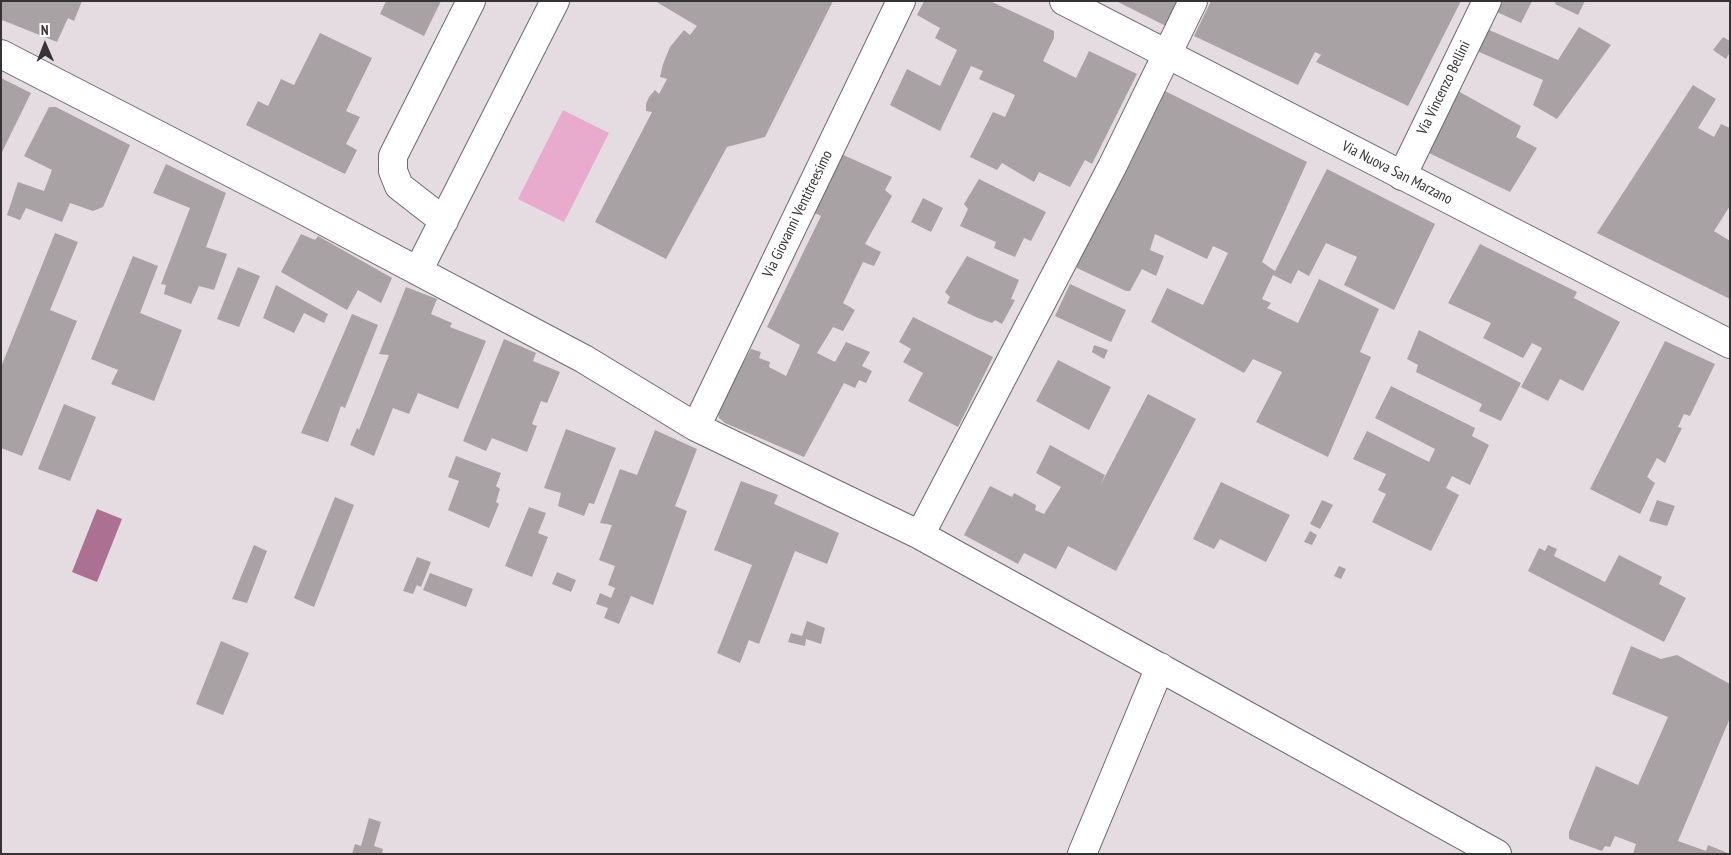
<!DOCTYPE html>
<style>
body{margin:0}
#map{position:relative;width:1731px;height:855px;overflow:hidden;background:#e4dce0;font-family:"PT Sans Narrow",sans-serif}
canvas{display:block}
.frame{position:absolute;inset:0;border:2px solid #363334;pointer-events:none}
.north{position:absolute;left:20px;top:20px;width:50px;height:50px;-webkit-text-stroke:4px #fff;paint-order:stroke;rotate:359deg;font-size:14px;font-weight:700;line-height:20px;text-align:center;color:#363334}
.north::after{content:'';display:block;margin:auto;width:18px;height:22px;background:#363334;clip-path:polygon(50% 0,100% 100%,50% 72%,0 100%)}
</style>
<div id="map">
<canvas width="1731" height="855"></canvas>
<div class="frame"></div>
<div class="north">N</div>
</div>
<script>
const ctx = document.querySelector('canvas').getContext('2d');
ctx.lineJoin = 'round';
function fillPath(path, color) { ctx.fillStyle = color; ctx.fill(path, 'evenodd'); }
const poly = rows => new Path2D(rows.map(r => 'M' + r).join(''));
function stroke(path, color, width, dash) { ctx.strokeStyle = color; ctx.lineWidth = width; ctx.lineCap = dash ? 'butt' : 'round'; ctx.setLineDash(dash || []); ctx.stroke(path); }
function write(font, color, halo, rows, align = 'center') {
  ctx.font = font + ' "PT Sans Narrow",sans-serif'; ctx.lineWidth = 4; ctx.setLineDash([]); ctx.textBaseline = 'middle'; ctx.strokeStyle = halo; ctx.fillStyle = color; for (const [text, x, y, turn = 0] of rows) {
    ctx.save(); ctx.translate(x, y); ctx.rotate((+turn || 0) * Math.PI / 180); ctx.textAlign = isNaN(turn) ? turn : align; if (halo) ctx.strokeText(text, 0, 0); ctx.fillText(text, 0, 0); ctx.restore();
  }
}
fillPath(poly([
 [563,110,609,133,564,222,518,199]
]), '#e8aacd');
fillPath(poly([
 [97,509,122,519,97,582,72,572]
]), '#ac7093');
fillPath(poly([
 [2,1,82,1,74,21,68,18,57,42,2,20],
 [386,1,441,1,424,36,380,14],
 [655,1,833,1,765,137,727,147,666,259,595,222,652,112,646,111,646,104,649,97,655,90,659,94,667,79,660,77,663,64,670,47,684,30,690,35,697,26],
 [924,1,990,1,1054,31,1054,38,1043,61,1076,78,1089,51,1137,74,1092,164,1085,160,1070,187,1039,172,1034,182,1002,163,997,170,970,157,993,112,1005,117,1015,95,979,79,983,71,971,66,940,131,890,105,907,69,940,86,957,50,935,38,940,28,917,15],
 [1116,1,1178,1,1166,26],
 [1211,1,1461,1,1408,106,1316,62,1321,55,1315,52,1298,85,1194,36],
 [1503,1,1532,1,1521,23,1497,12],
 [1556,1,1585,1,1578,15,1555,4],
 [1579,27,1611,45,1557,119,1533,105,1543,80,1477,51,1487,29,1558,60],
 [320,33,372,58,346,111,360,117,346,144,357,150,345,174,246,125,258,101,268,106,281,79,294,85],
 [1723,37,1730,41,1730,52,1726,59,1713,50],
 [1,78,31,93,1,154],
 [1693,85,1716,99,1698,128,1714,137,1721,124,1730,128,1730,206,1714,231,1730,241,1730,299,1597,233],
 [1161,89,1307,162,1262,262,1275,271,1327,169,1435,224,1394,310,1344,285,1357,257,1326,243,1309,276,1298,270,1291,284,1273,275,1262,299,1271,303,1267,308,1298,323,1319,279,1379,309,1360,352,1371,357,1328,457,1256,422,1282,372,1253,359,1244,373,1151,322,1167,288,1203,305,1228,253,1213,246,1207,259,1155,234,1150,250,1164,256,1156,276,1142,269,1130,291,1126,291,1077,268,1077,264],
 [1458,91,1521,126,1516,137,1537,148,1510,192,1427,152],
 [49,107,56,107,130,145,103,207,93,211,70,203,62,222,26,208,20,220,7,215,18,182,44,191,52,170,24,156],
 [839,153,892,177,885,190,892,196,865,244,881,252,874,266,863,262,843,303,855,310,843,331,833,327,817,353,835,362,846,342,870,352,862,366,872,371,866,383,859,380,855,388,844,383,804,457,725,423,719,418,718,411,719,406,751,349,761,352,759,358,770,362,769,367,786,376,800,345,767,327,821,216,810,211],
 [166,164,226,193,206,247,227,254,214,290,199,286,191,304,164,294,166,285,161,284,190,208,153,193],
 [979,179,1046,212,1031,241,1024,238,1015,257,994,248,996,242,960,226,968,209,964,204],
 [923,198,943,208,931,232,911,222],
 [55,233,78,242,50,310,77,321,22,456,1,448,1,367],
 [301,234,315,240,318,236,392,278,381,303,358,290,347,310,281,272],
 [1480,244,1577,292,1574,298,1620,322,1583,391,1560,379,1548,401,1521,387,1542,348,1532,343,1523,358,1483,338,1491,323,1448,303],
 [133,256,158,266,140,313,182,330,154,401,111,384,118,370,91,359],
 [967,256,1019,280,1011,299,1015,300,1002,324,995,320,992,323,978,318,947,303,950,297,945,292],
 [238,267,260,276,239,327,217,319],
 [1070,284,1126,310,1111,342,1055,316],
 [276,285,328,314,324,323,304,313,294,333,263,318],
 [406,287,437,299,431,314,452,323,450,327,486,341,458,409,418,393,409,414,393,408,374,456,350,445,357,428,359,430,389,355,379,354],
 [352,314,378,325,345,408,341,406,328,442,301,433],
 [913,317,993,357,958,427,908,401,923,373,903,362,911,349,899,342],
 [1419,330,1521,383,1501,421,1479,411,1482,404,1416,372,1418,365,1407,359],
 [504,339,536,353,533,361,560,372,547,403,541,401,532,424,537,426,527,452,492,438,486,451,463,441],
 [1665,341,1715,364,1690,416,1684,414,1678,427,1682,428,1665,463,1657,458,1647,477,1655,483,1640,514,1590,489],
 [1094,345,1108,350,1104,359,1092,352],
 [1058,360,1111,387,1089,430,1036,401],
 [1391,386,1475,428,1472,436,1489,445,1470,485,1452,476,1446,488,1459,495,1431,551,1372,522,1386,494,1378,490,1386,474,1353,459,1367,431,1429,462,1435,449,1375,418],
 [1148,394,1196,419,1116,571,1068,546,1056,569,1024,553,1018,564,964,535,990,486,1012,497,1014,493,1036,505,1035,510,1044,514,1061,487,1036,473,1050,445,1105,475,1100,486],
 [64,404,96,417,70,481,38,469],
 [566,429,616,448,594,504,589,503,584,516,558,506,561,493,544,488],
 [655,430,697,449,675,506,687,511,653,605,631,596,619,624,604,618,608,608,596,604,600,593,611,598,615,588,608,585,615,566,599,560,612,525,600,523,620,469,637,475],
 [456,456,501,473,496,486,500,489,496,502,499,504,489,528,448,510,459,481,448,477],
 [741,481,778,495,774,504,839,533,827,564,795,551,759,644,749,640,740,663,717,653,752,565,714,550],
 [1221,482,1290,515,1266,562,1220,539,1214,549,1193,539],
 [335,497,354,505,314,607,294,598],
 [1322,500,1333,505,1320,529,1310,524],
 [1657,500,1675,506,1667,526,1649,521],
 [529,507,546,513,538,533,548,537,532,577,505,566],
 [1310,531,1317,535,1312,545,1304,542],
 [254,545,267,551,247,603,232,599],
 [1548,545,1557,549,1554,556,1605,582,1619,555,1662,577,1659,584,1686,598,1664,642,1528,571,1539,548,1545,551],
 [417,557,431,562,421,587,417,585,413,594,403,591],
 [1339,566,1346,569,1341,579,1334,576],
 [557,572,576,580,571,592,552,584],
 [430,573,473,589,466,607,423,590],
 [807,621,825,628,821,644,806,639,805,646,788,642,791,633,802,636],
 [221,641,249,653,223,715,196,704],
 [1631,646,1661,659,1677,655,1730,684,1730,718,1678,841,1706,851,1708,845,1730,854,1633,854,1636,844,1615,836,1610,847,1605,846,1602,851,1569,839,1569,832,1596,766,1638,785,1668,717,1612,694],
 [369,818,381,822,374,846,383,849,382,854,352,854,355,844,361,846]
]), '#a9a2a5');
const minor = poly([
 [1,54,286,201,584,359,696,427,920,535,1497,854],
 [1402,176,1487,1],
 [444,221,399,186,393,171,393,156,471,1],
 [418,271,555,1],
 [696,427,901,1],
 [920,535,1112,167,1193,1],
 [1082,854,1160,667]
]);
const major = poly([
 [1064,1,1730,344]
]);
stroke(minor, '#6f686c', 30);
stroke(major, '#6f686c', 30);
stroke(minor, '#fff', 28);
stroke(major, '#fff', 28);
write('15px', '#363334', '#fff', [
 ["Via Vincenzo Bellini",1444,88,-64],
 ["Via Nuova San Marzano",1397,173,27],
 ["Via Giovanni Ventitreesimo",798,214,-64]
]);
</script>
